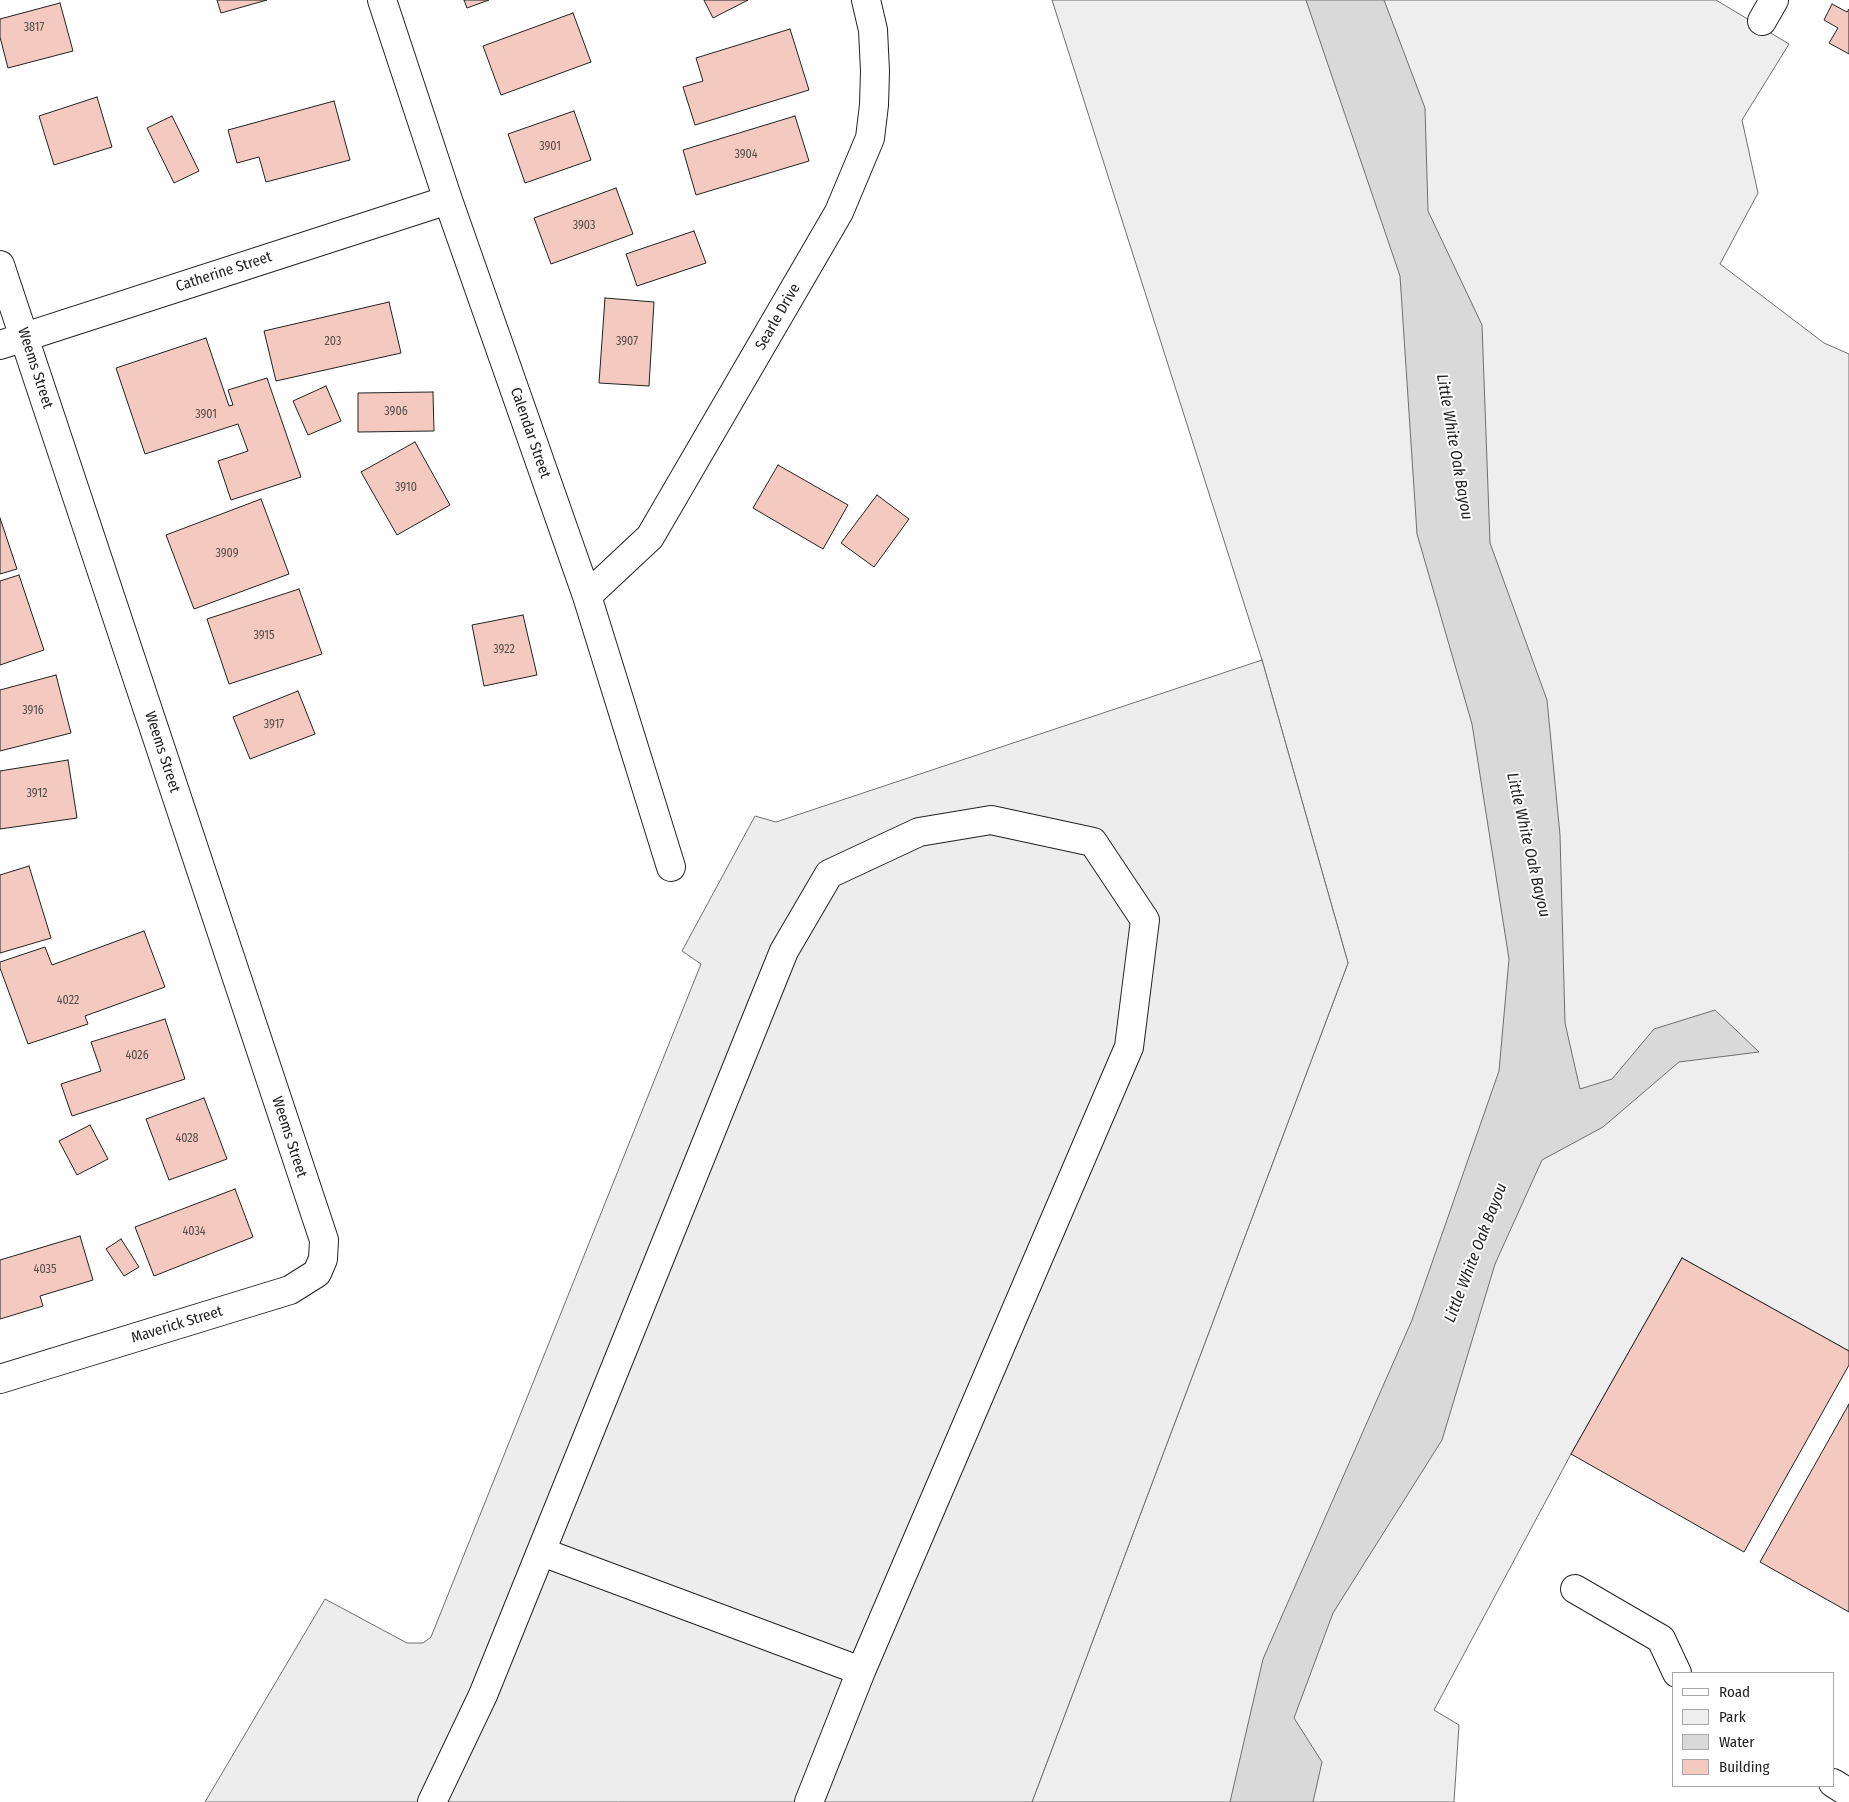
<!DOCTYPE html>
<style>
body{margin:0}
#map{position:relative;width:1849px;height:1802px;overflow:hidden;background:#fff;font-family:"Fira Sans Condensed",sans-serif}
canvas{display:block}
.legend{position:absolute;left:1672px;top:1672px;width:162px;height:115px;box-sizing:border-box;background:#fff;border:1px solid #a7a7a7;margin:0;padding:6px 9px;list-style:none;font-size:15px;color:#222}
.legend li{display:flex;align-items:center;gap:10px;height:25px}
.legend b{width:25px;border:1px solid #a7a7a7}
</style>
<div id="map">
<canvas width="1849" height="1802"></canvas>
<ul class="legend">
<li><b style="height:6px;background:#fff"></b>Road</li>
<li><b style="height:14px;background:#eee"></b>Park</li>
<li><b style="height:14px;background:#d9d9d9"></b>Water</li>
<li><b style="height:14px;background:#f3c9c0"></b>Building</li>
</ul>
</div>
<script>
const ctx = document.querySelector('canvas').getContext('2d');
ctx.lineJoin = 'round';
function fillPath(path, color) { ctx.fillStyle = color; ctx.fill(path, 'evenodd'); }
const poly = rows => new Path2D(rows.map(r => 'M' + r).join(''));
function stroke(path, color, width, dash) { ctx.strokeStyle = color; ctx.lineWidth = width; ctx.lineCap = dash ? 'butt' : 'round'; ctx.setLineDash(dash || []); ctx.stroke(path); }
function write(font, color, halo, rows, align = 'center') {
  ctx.font = font + ' "Fira Sans Condensed",sans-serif'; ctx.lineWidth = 4; ctx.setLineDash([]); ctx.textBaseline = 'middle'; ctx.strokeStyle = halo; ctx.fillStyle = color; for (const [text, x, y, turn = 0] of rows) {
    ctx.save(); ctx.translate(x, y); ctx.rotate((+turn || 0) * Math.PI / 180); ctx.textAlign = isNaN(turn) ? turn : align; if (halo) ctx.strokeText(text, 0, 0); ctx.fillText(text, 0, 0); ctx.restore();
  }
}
const green = poly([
 [1052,0,1716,0,1789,44,1742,120,1758,193,1720,264,1824,343,1849,354,1849,1351,1682,1258,1571,1454,1434,1710,1459,1725,1454,1802,1032,1802,1348,963,1262,660,1052,0]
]);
fillPath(green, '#eee');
stroke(green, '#6f6f6f', 1);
const parking = poly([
 [1262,660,1348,963,1032,1802,205,1802,325,1599,407,1643,423,1643,431,1637,701,964,682,951,755,816,776,822,1262,660]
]);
fillPath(parking, '#ededed');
stroke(parking, '#6f6f6f', 1);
const water = poly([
 [1306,0,1384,0,1425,108,1428,211,1482,325,1490,543,1547,700,1560,835,1565,1023,1580,1089,1612,1079,1654,1029,1715,1010,1759,1052,1679,1062,1603,1127,1542,1160,1495,1264,1442,1440,1333,1613,1294,1718,1322,1762,1313,1802,1230,1802,1263,1659,1412,1320,1499,1071,1509,959,1472,724,1417,534,1400,276,1306,0]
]);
fillPath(water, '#d9d9d9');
stroke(water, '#6f6f6f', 1);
const building = poly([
 [217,0,267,0,221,13,217,0],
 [464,0,489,0,467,8,464,0],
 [704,0,748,0,713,18,704,0],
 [60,3,73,51,8,68,0,37,0,19,60,3],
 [1832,4,1847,12,1849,9,1849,54,1829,43,1838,28,1824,20,1832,4],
 [573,13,591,62,501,95,483,46,573,13],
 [790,29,809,90,695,125,683,87,703,81,696,58,790,29],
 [97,97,112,147,54,165,39,116,97,97],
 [334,101,350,160,266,182,259,157,237,163,228,130,334,101],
 [574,111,591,160,525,183,508,134,574,111],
 [172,116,199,171,174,183,147,128,172,116],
 [795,116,809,161,696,195,683,150,795,116],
 [616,188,633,234,551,264,534,218,616,188],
 [694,231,706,263,637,286,626,254,694,231],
 [605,298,654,302,649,386,599,383,605,298],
 [389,302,401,353,276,381,264,331,389,302],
 [206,338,229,406,233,405,228,390,267,378,301,477,231,500,218,461,248,451,238,424,145,454,116,368,206,338],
 [326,386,341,421,308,435,293,401,326,386],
 [433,392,434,431,358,432,358,393,433,392],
 [415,442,450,505,397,535,361,472,415,442],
 [778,465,848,505,823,549,753,508,778,465],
 [877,495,909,519,874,567,841,543,877,495],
 [261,499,289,574,194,609,166,535,261,499],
 [0,518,17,569,0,574,0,518],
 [19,575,44,650,0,665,0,581,19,575],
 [299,589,322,654,229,684,207,619,299,589],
 [523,615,537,675,484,686,472,625,523,615],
 [56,675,71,733,0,751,0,690,56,675],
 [298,691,315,734,250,759,233,717,298,691],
 [68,760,77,818,0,829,0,771,68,760],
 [29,866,51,938,0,953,0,875,29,866],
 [144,931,165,987,85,1016,88,1024,28,1044,0,968,0,962,45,947,52,965,144,931],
 [165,1019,185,1079,72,1116,61,1084,101,1071,91,1042,165,1019],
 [204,1098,227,1159,169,1180,146,1119,204,1098],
 [90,1125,108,1159,77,1175,59,1141,90,1125],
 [235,1189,253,1237,154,1276,135,1227,235,1189],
 [80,1236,93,1280,40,1296,43,1306,0,1319,0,1260,80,1236],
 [121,1239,139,1267,124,1276,106,1249,121,1239],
 [1682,1258,1849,1351,1849,1365,1744,1552,1571,1454,1682,1258],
 [1849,1404,1849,1612,1760,1562,1849,1404]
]);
fillPath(building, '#f3c9c0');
stroke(building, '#222', 1);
const minor = poly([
 [382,0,448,200,587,596,671,867],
 [1762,21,1774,0],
 [0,265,324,1240,323,1259,317,1273,290,1290,0,1379],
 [0,345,448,200],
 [587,596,650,537,839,212,870,138,874,105,875,71,873,30,866,0],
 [542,1552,861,1671],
 [1575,1589,1661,1639,1677,1673],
 [1833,1783,1849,1793],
 [432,1802,483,1695,784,951,829,874,919,832,991,820,1093,842,1145,920,1129,1047,861,1671,809,1802]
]);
stroke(minor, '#222', 30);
stroke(minor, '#fff', 28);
write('12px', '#564c4a', null, [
 ["3817",34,28],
 ["3901",550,147],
 ["3904",746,155],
 ["3903",584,226],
 ["203",333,342],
 ["3907",627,342],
 ["3906",396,412],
 ["3901",206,415],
 ["3910",406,488],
 ["3909",227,554],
 ["3915",264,636],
 ["3922",504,650],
 ["3916",33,711],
 ["3917",274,725],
 ["3912",37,794],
 ["4022",68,1001],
 ["4026",137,1056],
 ["4028",187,1139],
 ["4034",194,1232],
 ["4035",45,1270]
]);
write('15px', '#222', '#fff', [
 ["Catherine Street",224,272,-18],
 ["Searle Drive",778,317,-60],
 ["Weems Street",35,368,72],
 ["Calendar Street",530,433,71],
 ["Weems Street",162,752,72],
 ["Weems Street",289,1137,72],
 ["Maverick Street",177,1325,-17]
]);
write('italic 16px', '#222', '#fff', [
 ["Little White Oak Bayou",1454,447,80],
 ["Little White Oak Bayou",1528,845,77],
 ["Little White Oak Bayou",1476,1253,-69]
]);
</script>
